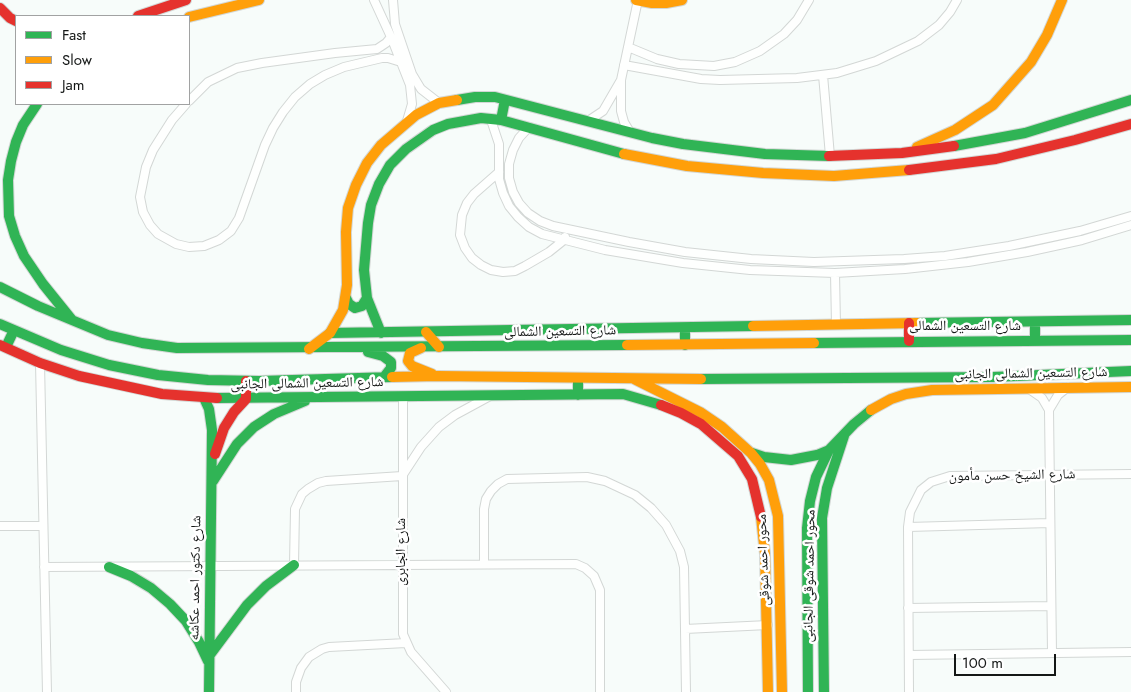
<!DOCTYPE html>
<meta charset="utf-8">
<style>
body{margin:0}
#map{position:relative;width:1131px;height:692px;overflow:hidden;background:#f7fcfa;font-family:Jost,sans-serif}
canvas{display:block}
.legend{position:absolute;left:15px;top:15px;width:175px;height:90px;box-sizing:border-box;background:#fff;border:1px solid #a1a2a2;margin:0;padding:6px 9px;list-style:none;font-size:15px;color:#141716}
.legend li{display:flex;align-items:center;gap:10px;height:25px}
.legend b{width:25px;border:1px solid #a1a2a2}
.scale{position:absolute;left:954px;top:654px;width:102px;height:22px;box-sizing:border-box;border:2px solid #141716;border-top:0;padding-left:6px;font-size:15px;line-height:18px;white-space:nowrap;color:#141716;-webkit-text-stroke:4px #fff;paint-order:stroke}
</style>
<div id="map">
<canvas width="1131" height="692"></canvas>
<ul class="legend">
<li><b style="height:6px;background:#30b455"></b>Fast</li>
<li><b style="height:6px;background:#ff9f0a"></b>Slow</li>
<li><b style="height:6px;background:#e5322d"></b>Jam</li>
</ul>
<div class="scale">100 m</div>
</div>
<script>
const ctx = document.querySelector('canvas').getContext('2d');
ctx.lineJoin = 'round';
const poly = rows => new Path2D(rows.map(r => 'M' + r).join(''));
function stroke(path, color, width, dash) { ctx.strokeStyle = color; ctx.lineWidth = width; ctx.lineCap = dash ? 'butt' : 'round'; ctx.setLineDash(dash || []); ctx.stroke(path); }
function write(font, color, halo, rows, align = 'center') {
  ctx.font = font + ' Jost,"Noto Naskh Arabic",sans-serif'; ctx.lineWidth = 5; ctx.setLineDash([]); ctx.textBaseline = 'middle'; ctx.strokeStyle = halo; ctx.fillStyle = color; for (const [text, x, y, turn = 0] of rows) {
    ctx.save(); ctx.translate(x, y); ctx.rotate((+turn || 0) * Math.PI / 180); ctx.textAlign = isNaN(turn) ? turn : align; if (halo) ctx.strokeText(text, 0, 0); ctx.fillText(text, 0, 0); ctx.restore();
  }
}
const street = poly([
 [374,0,391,37,410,85,412,104,407,121],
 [393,0,395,24,412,74,421,89,439,103],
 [628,47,657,59,679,64,714,66,735,62,760,51,784,34,797,20,809,0],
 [624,65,701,79,720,80,797,78,837,73,876,61,918,41,939,25,950,12,957,0],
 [823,75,830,156],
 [189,101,208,82,237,68,262,63,335,53,377,49,386,43,391,37],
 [186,104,172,120,153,150,146,167,140,197,143,212,150,225,158,234,176,244,189,247,204,246,219,240,231,231,239,218,265,145,273,128,283,112,295,97,310,84,325,75,344,67,382,58,388,58,401,62],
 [491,120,499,144,499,179,503,193,509,206,518,217,529,227,542,234,605,250,683,263,750,270,835,273,905,269,968,262,1027,252,1082,240,1131,225],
 [588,121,603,111,621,80],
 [529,127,519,138,513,150,509,164,509,178,513,192,519,203,528,213,540,221,553,226,629,242,685,252,751,259,814,262,904,259,945,256,1009,246,1080,231,1131,216],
 [630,132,624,122,621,111,621,80,638,0],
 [499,172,474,194,467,203,462,215,460,235,465,248,472,258,481,265,491,270,503,272,515,271,525,266,549,252,564,240,565,237],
 [835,273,836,325],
 [40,363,47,692],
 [1029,389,1042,398,1049,410,1052,653],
 [403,397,403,634,411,652,446,692],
 [1049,410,1058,395,1068,387],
 [0,526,43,526],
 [908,527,1050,523],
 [484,564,484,509,486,499,491,491,498,484,507,479,587,477,605,481,635,495,651,508,666,525,680,551,684,567,686,692],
 [294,565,295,509,302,494,308,489,318,483,326,481,402,476,421,447,439,427,455,415,490,396],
 [44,567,576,564,585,568,594,576,600,590,600,692],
 [908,608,1051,606],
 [685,629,768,625],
 [909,655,1131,652],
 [296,692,296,682,301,668,309,657,322,649,329,647,406,643],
 [909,692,908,527,910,512,921,490,931,482,950,476,1131,474]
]);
const fast = poly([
 [457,100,475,97,495,97,652,138,683,144,765,154,829,156],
 [37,104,23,125,16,142,11,161,8,180,9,216,15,236,24,256,43,284,72,320],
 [501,120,505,100],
 [954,146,1025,133,1131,100],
 [0,287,38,306,108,335,142,343,177,348,627,345],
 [346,298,349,304,355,308,362,306,367,298],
 [1035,322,1035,341],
 [917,323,1131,320],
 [0,324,61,350,109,365,158,375,208,380,259,381,392,377],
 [685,328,685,345],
 [330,333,753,326],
 [381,333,367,298,364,270,368,223,371,205,379,184,390,165,406,149,433,130,448,124,481,118,501,120,624,154],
 [814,343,1131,340],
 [6,347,14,330],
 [368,352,383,356,391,362,391,368,384,377],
 [578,379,578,395],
 [701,379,993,377,1131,371],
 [204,398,209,409,212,430,209,692],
 [217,398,623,394,661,405],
 [752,453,764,457,791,460,817,455,829,450],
 [213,481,237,444,254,427,274,414,305,401],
 [109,567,131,576,151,588,170,604,186,621,199,642,208,661],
 [209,656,247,605,266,586,294,565],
 [808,692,807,528,810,501,816,477,829,450,854,424,871,410],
 [824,692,822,518,827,488,844,436]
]);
const slow = poly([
 [636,0,652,3,666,3,682,0],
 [189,17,259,0],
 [917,147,955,130,993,105,1031,62,1047,35,1062,0],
 [624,154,687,166,763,173,834,176,909,170],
 [753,326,917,323],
 [426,332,439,347],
 [627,345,814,343],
 [421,348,410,353,408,361,412,366,432,374],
 [309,349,330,333,343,310,347,285,346,232,348,208,356,185,367,163,381,145,416,115,439,103,457,100],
 [392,377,438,376,701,379],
 [634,379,700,412,722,427,751,453,760,464,769,480,778,516,782,692],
 [871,410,891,399,906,394,932,390,1131,387],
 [761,517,765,554,768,692]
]);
const jam = poly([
 [0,8,10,18,16,21],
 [138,16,186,0],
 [829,156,902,153,954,146],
 [909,170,996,159,1075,140,1131,124],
 [909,323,909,341],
 [0,345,40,363,79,376,162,394,217,398],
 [246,381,246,399],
 [661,405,681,413,701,424,738,456,752,479,761,517],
 [215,454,224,428,234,412,246,399]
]);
stroke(street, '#d3d7d5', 10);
stroke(fast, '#d3d7d5', 12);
stroke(slow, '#d3d7d5', 12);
stroke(jam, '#d3d7d5', 12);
stroke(street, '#fefffe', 8);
stroke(fast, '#30b455', 10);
stroke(slow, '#ff9f0a', 10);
stroke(jam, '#e5322d', 10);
write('14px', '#141716', '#fff', [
 ["شارع التسعين الشمالى",965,327],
 ["شارع التسعين الشمالى",560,332,-1],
 ["شارع التسعين الشمالى الجانبى",1031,374,-1],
 ["شارع التسعين الشمالى الجانبى",307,384,-1],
 ["شارع الشيخ حسن مأمون",1012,476,-1],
 ["شارع الجابرى",402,552,-90],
 ["محور احمد شوقى",764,560,-92],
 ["محور احمد شوقى الجانبى",810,576,-89],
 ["شارع دكتور احمد عكاشه",196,578,-89]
]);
</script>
